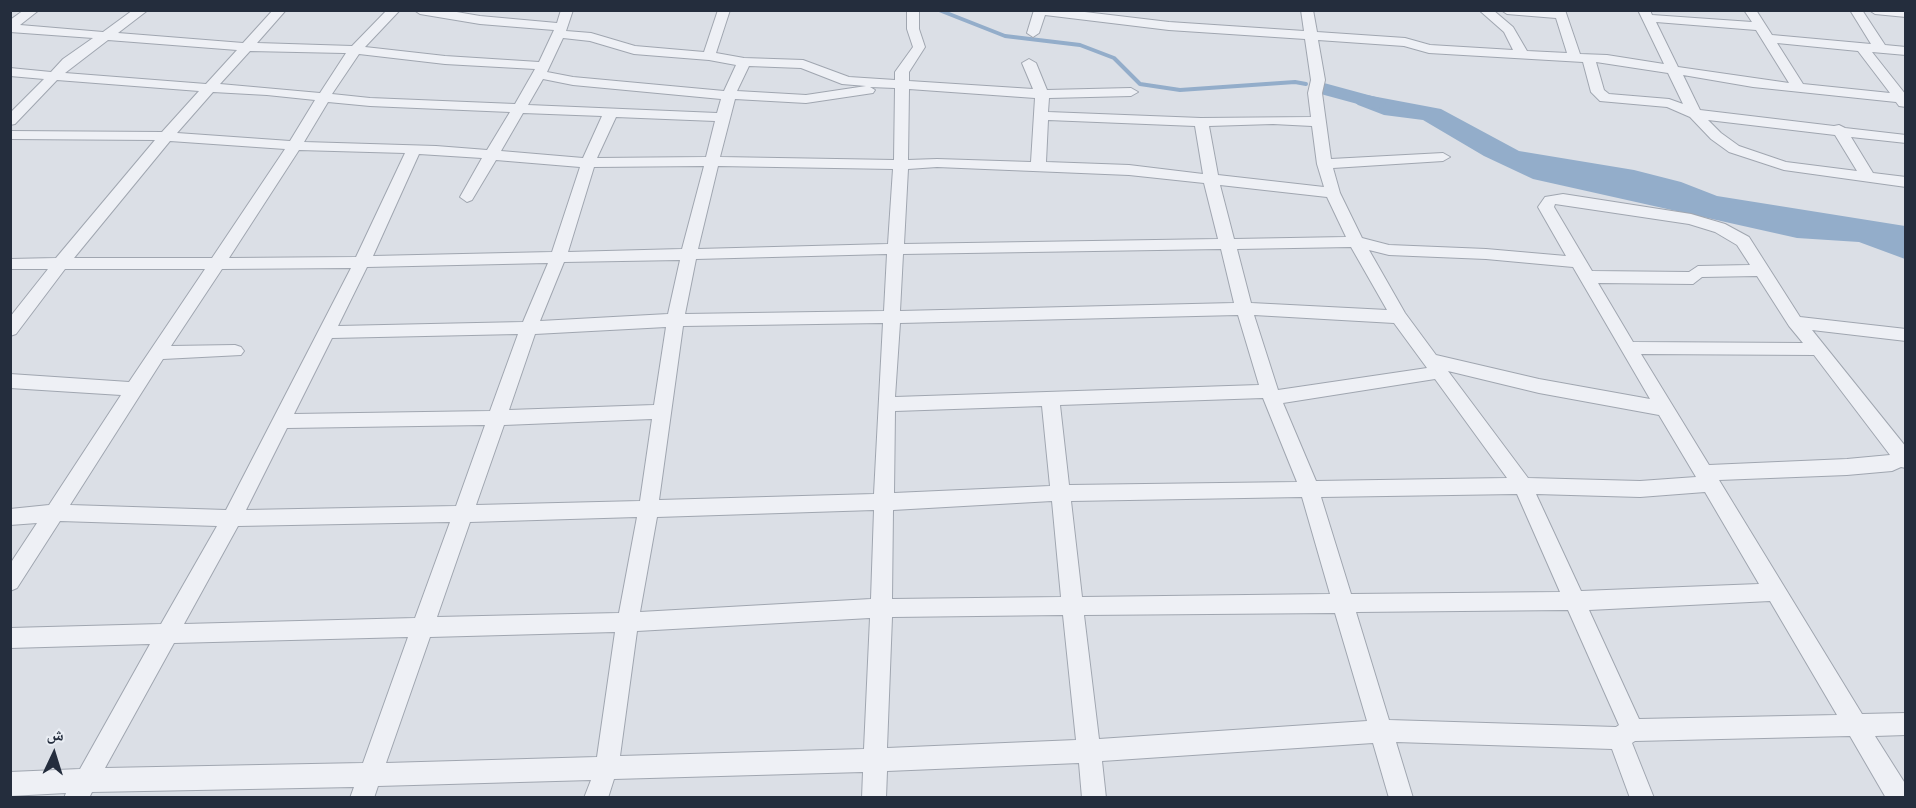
<!DOCTYPE html>
<meta charset="utf-8">
<style>
body{margin:0}
#map{position:relative;width:1916px;height:808px;overflow:hidden;background:#dbdfe6;font-family:"Sofia Sans Condensed","Noto Naskh Arabic",sans-serif}
canvas{display:block}
.frame{position:absolute;inset:0;border:12px solid #242d3d;pointer-events:none}
.north{position:absolute;left:24px;top:724px;width:60px;height:60px;-webkit-text-stroke:4px #eaeef4;paint-order:stroke;rotate:4deg;font-size:16px;font-weight:700;line-height:24px;text-align:center;color:#242d3d}
.north::after{content:'';display:block;margin:auto;width:21px;height:27px;background:#242d3d;clip-path:polygon(50% 0,100% 100%,50% 72%,0 100%)}
</style>
<div id="map">
<canvas width="1916" height="808"></canvas>
<div class="frame"></div>
<div class="north">ش</div>
</div>
<script>
const ctx = document.querySelector('canvas').getContext('2d');
ctx.lineJoin = 'round';
function fillPath(path, color) { ctx.fillStyle = color; ctx.fill(path, 'evenodd'); }
const poly = rows => new Path2D(rows.map(r => 'M' + r).join(''));
function stroke(path, color, width, dash) { ctx.strokeStyle = color; ctx.lineWidth = width; ctx.lineCap = dash ? 'butt' : 'round'; ctx.setLineDash(dash || []); ctx.stroke(path); }
fillPath(poly([
 [1343,93,1356,93,1441,109,1519,151,1634,170,1681,182,1717,196,1905,226,1905,259,1859,242,1797,238,1533,179,1484,156,1423,120,1384,115,1358,105]
]), '#93adca');
stroke(poly([
 [939,10,1005,36,1080,45,1114,58,1140,84,1180,90,1295,82,1306,84]
]), '#93adca', 4);
fillPath(poly([
 [1324,83,1383,99,1386,103,1383,107,1376,109,1317,93,1314,89,1317,85,1324,83]
]), '#93adca');
const minor = poly([
 [24,10,39,10,20,25,103,32,133,10,148,10,118,33,243,43,273,10,286,10,257,43,352,46,387,10,400,10,365,47,445,56,539,62,554,30,480,24,420,14,414,10,445,10,480,16,557,23,561,10,573,10,566,31,591,33,635,46,704,52,718,10,730,10,716,53,744,58,803,60,849,77,895,80,895,72,913,47,907,29,907,11,919,10,919,29,925,47,909,72,909,81,1033,89,1022,63,1029,59,1036,63,1047,90,1131,88,1138,92,1131,96,1049,98,1048,112,1201,118,1311,117,1308,93,1311,80,1305,39,1169,30,1045,15,1039,33,1033,37,1027,33,1034,10,1068,10,1169,22,1304,31,1301,10,1313,10,1317,32,1405,38,1430,45,1513,50,1504,32,1479,10,1493,10,1513,27,1527,51,1567,53,1556,18,1507,14,1501,10,1565,10,1580,54,1607,55,1664,64,1638,10,1650,10,1652,15,1752,22,1744,10,1756,10,1772,35,1871,44,1850,10,1862,10,1885,45,1906,47,1906,55,1872,52,1906,95,1906,107,1899,106,1896,102,1753,87,1683,75,1700,110,1834,126,1839,125,1845,128,1906,135,1906,143,1851,137,1873,173,1906,177,1906,187,1784,170,1729,152,1711,139,1690,117,1667,107,1600,101,1591,92,1583,62,1429,53,1404,46,1318,40,1325,80,1322,93,1331,159,1443,153,1450,157,1443,161,1333,168,1340,193,1362,238,1389,245,1486,249,1566,256,1538,207,1545,197,1563,194,1691,214,1725,224,1749,237,1800,317,1906,329,1906,341,1812,330,1906,447,1906,468,1901,467,1892,471,1847,475,1719,480,1862,714,1906,713,1906,735,1875,736,1906,785,1906,798,1886,798,1850,736,1635,741,1632,743,1654,798,1630,798,1612,749,1396,742,1413,798,1389,798,1373,743,1102,761,1106,798,1082,798,1079,763,887,771,886,798,862,798,863,772,614,779,608,798,584,798,591,780,378,786,374,798,350,798,354,787,92,792,89,798,64,798,66,793,10,796,10,772,80,769,150,644,10,648,10,628,161,624,217,526,60,521,17,588,10,591,10,564,37,523,10,525,10,509,49,505,121,395,10,388,10,374,129,382,205,269,65,269,16,334,10,336,10,317,48,269,10,269,10,259,56,258,155,140,10,139,10,131,162,132,199,91,57,80,15,124,10,125,10,113,44,79,10,76,10,68,51,72,63,59,93,38,10,32,10,20,24,10],
 [1656,22,1756,30,1789,83,1678,67,1656,22],
 [563,38,590,41,634,54,709,60,736,65,724,91,573,77,547,72,563,38],
 [108,40,237,50,206,84,65,73,108,40],
 [1777,43,1858,51,1890,93,1803,84,1777,43],
 [250,51,344,53,346,53,320,93,220,84,250,51],
 [359,54,445,64,535,69,515,104,370,98,332,94,359,54],
 [1596,62,1668,73,1683,104,1669,99,1609,94,1604,90,1596,62],
 [749,66,801,68,842,84,866,86,806,95,737,91,749,66],
 [543,79,573,85,721,99,717,113,528,105,543,79],
 [870,87,895,88,894,160,720,157,735,99,806,103,873,93,875,90,870,87],
 [909,89,1035,98,1031,162,937,159,908,160,909,89],
 [213,92,267,95,315,100,290,141,177,133,213,92],
 [328,102,370,106,510,112,487,150,436,146,304,142,328,102],
 [523,113,602,116,583,158,501,151,523,113],
 [616,117,715,121,706,157,597,158,616,117],
 [1048,120,1195,126,1203,174,1129,165,1046,162,1048,120],
 [1708,120,1835,135,1857,171,1786,162,1739,146,1721,133,1708,120],
 [1273,124,1312,126,1317,164,1324,187,1218,175,1209,126,1273,124],
 [170,141,285,149,212,258,74,258,170,141],
 [299,150,405,153,356,257,229,258,299,150],
 [419,154,482,158,460,197,467,202,472,200,496,160,580,167,552,252,373,256,419,154],
 [704,166,682,249,568,252,594,167,704,166],
 [718,166,893,169,888,244,698,249,718,166],
 [937,167,1129,175,1204,183,1218,239,904,244,908,169,937,167],
 [1220,185,1327,197,1346,237,1234,239,1220,185],
 [1555,204,1689,224,1715,232,1737,245,1750,265,1698,266,1689,272,1592,271,1554,207,1555,204],
 [1351,247,1387,310,1251,303,1237,249,1351,247],
 [1221,249,1234,303,900,311,903,254,1221,249],
 [1369,250,1389,255,1486,259,1573,267,1650,399,1539,379,1436,355,1405,313,1369,250],
 [887,254,884,311,685,314,696,259,887,254],
 [680,260,668,314,540,321,564,262,680,260],
 [548,263,523,322,338,326,367,267,548,263],
 [351,268,226,510,70,505,163,359,241,355,244,351,241,347,235,345,171,346,222,269,351,268],
 [1757,276,1789,326,1803,343,1633,342,1598,283,1693,284,1702,277,1757,276],
 [1238,315,1259,385,895,397,900,323,1238,315],
 [1254,315,1394,323,1427,368,1278,390,1254,315],
 [883,323,874,494,659,500,683,326,883,323],
 [666,327,654,405,509,410,535,334,666,327],
 [518,334,490,411,294,414,332,338,518,334],
 [1641,354,1814,355,1890,455,1847,459,1709,465,1641,354],
 [1448,371,1539,393,1659,415,1696,477,1640,481,1528,478,1448,371],
 [1435,379,1507,478,1316,481,1283,403,1435,379],
 [1263,398,1297,482,1069,485,1060,405,1263,398],
 [1042,406,1050,486,894,493,895,411,1042,406],
 [652,419,640,501,476,505,504,425,652,419],
 [485,425,456,506,246,510,287,428,485,425],
 [1705,492,1759,584,1581,591,1536,494,1640,497,1705,492],
 [1517,494,1560,592,1351,594,1321,497,1517,494],
 [1302,497,1330,594,1082,597,1071,501,1302,497],
 [1052,501,1061,597,892,599,893,510,1052,501],
 [874,510,871,599,640,612,657,517,874,510],
 [637,517,619,613,437,617,470,522,637,517],
 [450,522,415,618,184,624,238,526,450,522],
 [1770,601,1837,715,1639,719,1589,610,1770,601],
 [1568,610,1619,725,1616,727,1389,720,1356,612,1568,610],
 [1335,613,1367,721,1099,739,1084,615,1335,613],
 [1063,615,1076,740,887,748,892,617,1063,615],
 [870,618,864,749,620,756,637,631,870,618],
 [615,632,597,757,386,763,430,637,615,632],
 [408,637,363,763,105,768,174,643,408,637],
 [1869,10,1906,10,1906,17,1875,14,1869,10]
]);
stroke(minor, '#a0a6b0', 2);
fillPath(minor, '#eef0f5');
</script>
